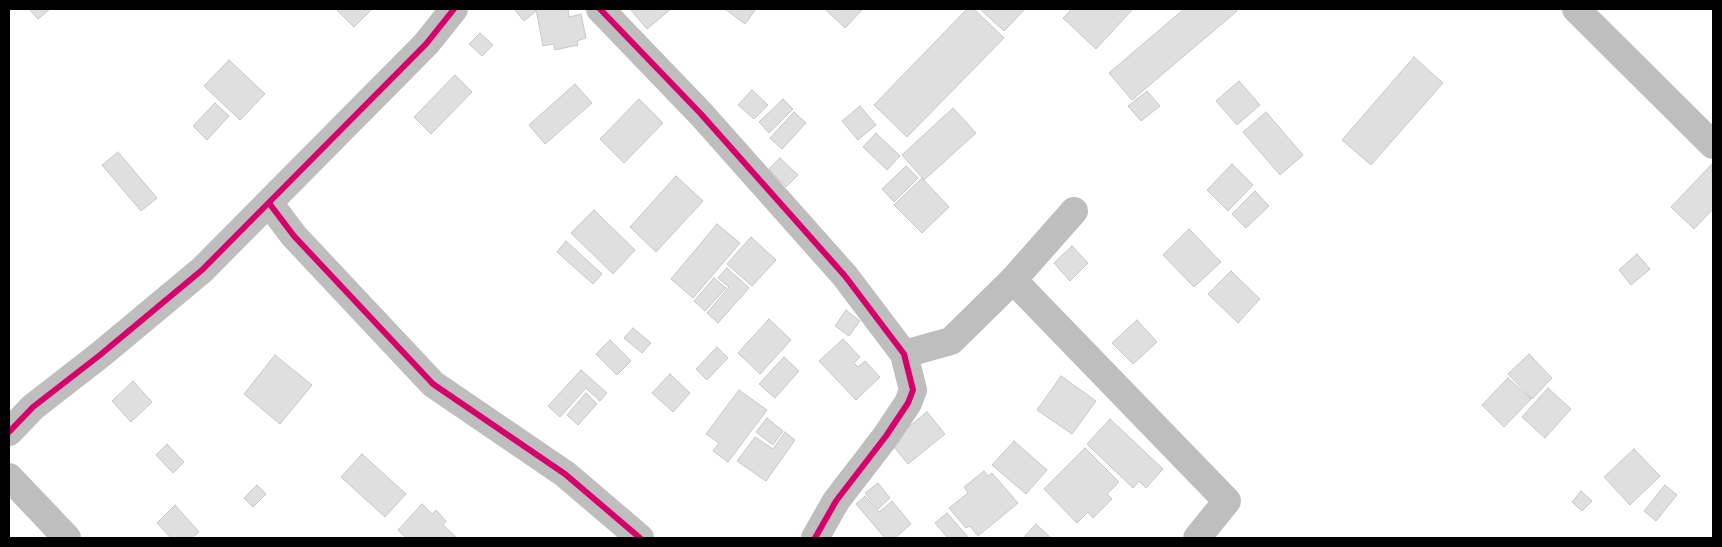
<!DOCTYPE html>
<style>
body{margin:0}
#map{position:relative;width:1722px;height:547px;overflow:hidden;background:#fff;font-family:Roboto,sans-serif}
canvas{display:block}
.frame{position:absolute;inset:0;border:10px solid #000;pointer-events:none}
</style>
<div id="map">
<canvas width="1722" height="547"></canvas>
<div class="frame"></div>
</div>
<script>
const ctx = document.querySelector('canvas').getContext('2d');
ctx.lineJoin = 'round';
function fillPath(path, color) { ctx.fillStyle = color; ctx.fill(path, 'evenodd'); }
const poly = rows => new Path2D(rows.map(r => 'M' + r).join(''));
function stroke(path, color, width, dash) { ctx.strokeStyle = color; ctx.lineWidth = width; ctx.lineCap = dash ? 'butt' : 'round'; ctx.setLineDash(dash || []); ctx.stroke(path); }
const building = poly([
 [29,9,50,9,38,19,29,9],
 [336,9,372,9,354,27,336,9],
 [514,9,534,9,536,11,524,21,514,9],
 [536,9,568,9,569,17,581,14,586,38,577,41,578,45,555,50,554,44,543,46,536,9],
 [630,9,671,9,647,29,630,9],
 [725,9,756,9,745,24,725,9],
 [825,9,863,9,845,28,825,9],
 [967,9,974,9,1004,38,907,137,874,105,967,9],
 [980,9,1025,9,1004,31,980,9],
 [1072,9,1133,9,1096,49,1063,18,1072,9],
 [1184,9,1235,9,1237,11,1132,100,1109,73,1184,9],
 [480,33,493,45,482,56,469,44,480,33],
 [1414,57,1443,83,1371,165,1342,140,1414,57],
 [229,60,265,94,240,120,204,86,229,60],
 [455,75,472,92,431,134,414,117,455,75],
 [1239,81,1260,105,1237,125,1216,101,1239,81],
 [575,84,592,103,545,144,529,125,575,84],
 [752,90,768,105,754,119,738,105,752,90],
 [1147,91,1160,106,1141,121,1128,106,1147,91],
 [639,99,663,123,624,163,600,139,639,99],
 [783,99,793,109,769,133,759,122,783,99],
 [215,103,229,116,207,140,193,126,215,103],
 [860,106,876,125,858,140,842,121,860,106],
 [953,108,976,133,924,180,902,155,953,108],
 [794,112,806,123,782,149,770,138,794,112],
 [1266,112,1303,155,1280,175,1243,132,1266,112],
 [876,133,900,156,887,170,863,147,876,133],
 [118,152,157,198,141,211,102,165,118,152],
 [780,158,798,175,786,187,769,169,780,158],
 [1232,164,1253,185,1228,211,1207,190,1232,164],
 [1712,164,1713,209,1694,229,1671,207,1712,164],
 [906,166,918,178,894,202,882,189,906,166],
 [676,176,703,201,656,252,630,227,676,176],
 [922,178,949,207,922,233,894,205,922,178],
 [1255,191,1269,206,1246,228,1232,214,1255,191],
 [594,210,635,250,613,274,571,233,594,210],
 [717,224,740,243,693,298,671,279,717,224],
 [1189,229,1221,262,1194,287,1163,255,1189,229],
 [751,237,776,260,752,286,727,264,751,237],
 [566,241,602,274,593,284,557,252,566,241],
 [1072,246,1088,263,1070,281,1054,263,1072,246],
 [1637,254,1650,269,1631,285,1619,270,1637,254],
 [727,268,749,288,718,323,707,313,729,287,718,278,727,268],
 [1231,271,1260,299,1238,323,1208,294,1231,271],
 [714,278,726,288,705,311,694,301,714,278],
 [846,310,860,321,849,336,835,326,846,310],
 [769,319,791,340,760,374,738,353,769,319],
 [1137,320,1157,342,1133,364,1112,343,1137,320],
 [633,328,651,343,642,353,624,338,633,328],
 [843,339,860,357,854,363,858,367,865,361,880,377,856,400,819,361,843,339],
 [610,340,631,361,617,375,596,354,610,340],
 [717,347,728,358,707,380,696,369,717,347],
 [1529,354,1552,378,1532,399,1508,374,1529,354],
 [275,355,312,385,280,424,244,394,275,355],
 [784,357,799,371,775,398,759,384,784,357],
 [581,370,607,393,600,401,586,388,560,417,548,406,581,370],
 [670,374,690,393,673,412,652,393,670,374],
 [1061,376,1096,401,1072,434,1037,410,1061,376],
 [1508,378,1531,399,1504,427,1482,405,1508,378],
 [133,381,152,402,131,422,112,401,133,381],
 [1548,388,1571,409,1545,438,1522,417,1548,388],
 [739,390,767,410,728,462,713,451,719,443,706,434,739,390],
 [586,393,597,404,578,425,567,415,586,393],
 [927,412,945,434,908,464,890,442,927,412],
 [767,418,783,431,773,445,756,432,767,418],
 [1110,419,1163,469,1146,488,1139,481,1133,488,1087,444,1110,419],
 [785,432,795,440,766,481,737,461,755,437,773,449,785,432],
 [1014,441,1047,470,1026,494,992,465,1014,441],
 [167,444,184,462,173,473,156,455,167,444],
 [1085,448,1119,482,1107,494,1112,499,1093,518,1088,512,1077,523,1044,489,1085,448],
 [1634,449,1660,476,1630,505,1604,477,1634,449],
 [362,454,406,494,385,517,341,477,362,454],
 [984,471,988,476,992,473,1018,503,978,536,970,526,966,528,949,508,968,493,964,487,984,471],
 [878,483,890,498,878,509,865,493,878,483],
 [257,485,266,494,253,507,244,498,257,485],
 [1665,485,1677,495,1656,521,1644,511,1665,485],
 [1581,491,1592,501,1582,511,1572,502,1581,491],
 [865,496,879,512,892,501,911,524,895,538,885,538,856,504,865,496],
 [422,504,432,514,436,510,446,521,443,525,457,538,406,538,398,530,422,504],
 [175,505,199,532,192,538,171,538,157,523,175,505],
 [947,513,969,538,948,538,935,523,947,513],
 [1036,524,1051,538,1023,538,1036,524]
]);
fillPath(building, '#dfdfdf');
stroke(building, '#c7c7c7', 1);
stroke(poly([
 [600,9,701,114,845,276,904,354,913,390,908,403,886,436,836,501,815,538],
 [1576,9,1713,145],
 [269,203,294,236,433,384,565,474,640,538],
 [1013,280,1227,501,1197,538],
 [904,354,951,341,1013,280,1074,211],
 [9,432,33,407,100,355,202,270,426,44,454,9],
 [9,477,67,538]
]), '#bebebe', 28);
stroke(poly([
 [600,9,701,114,845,276,904,354,913,390,908,403,886,436,836,501,815,538],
 [269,203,294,236,433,384,565,474,640,538],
 [9,432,33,407,100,355,202,270,426,44,454,9]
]), '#d6006c', 6);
</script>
